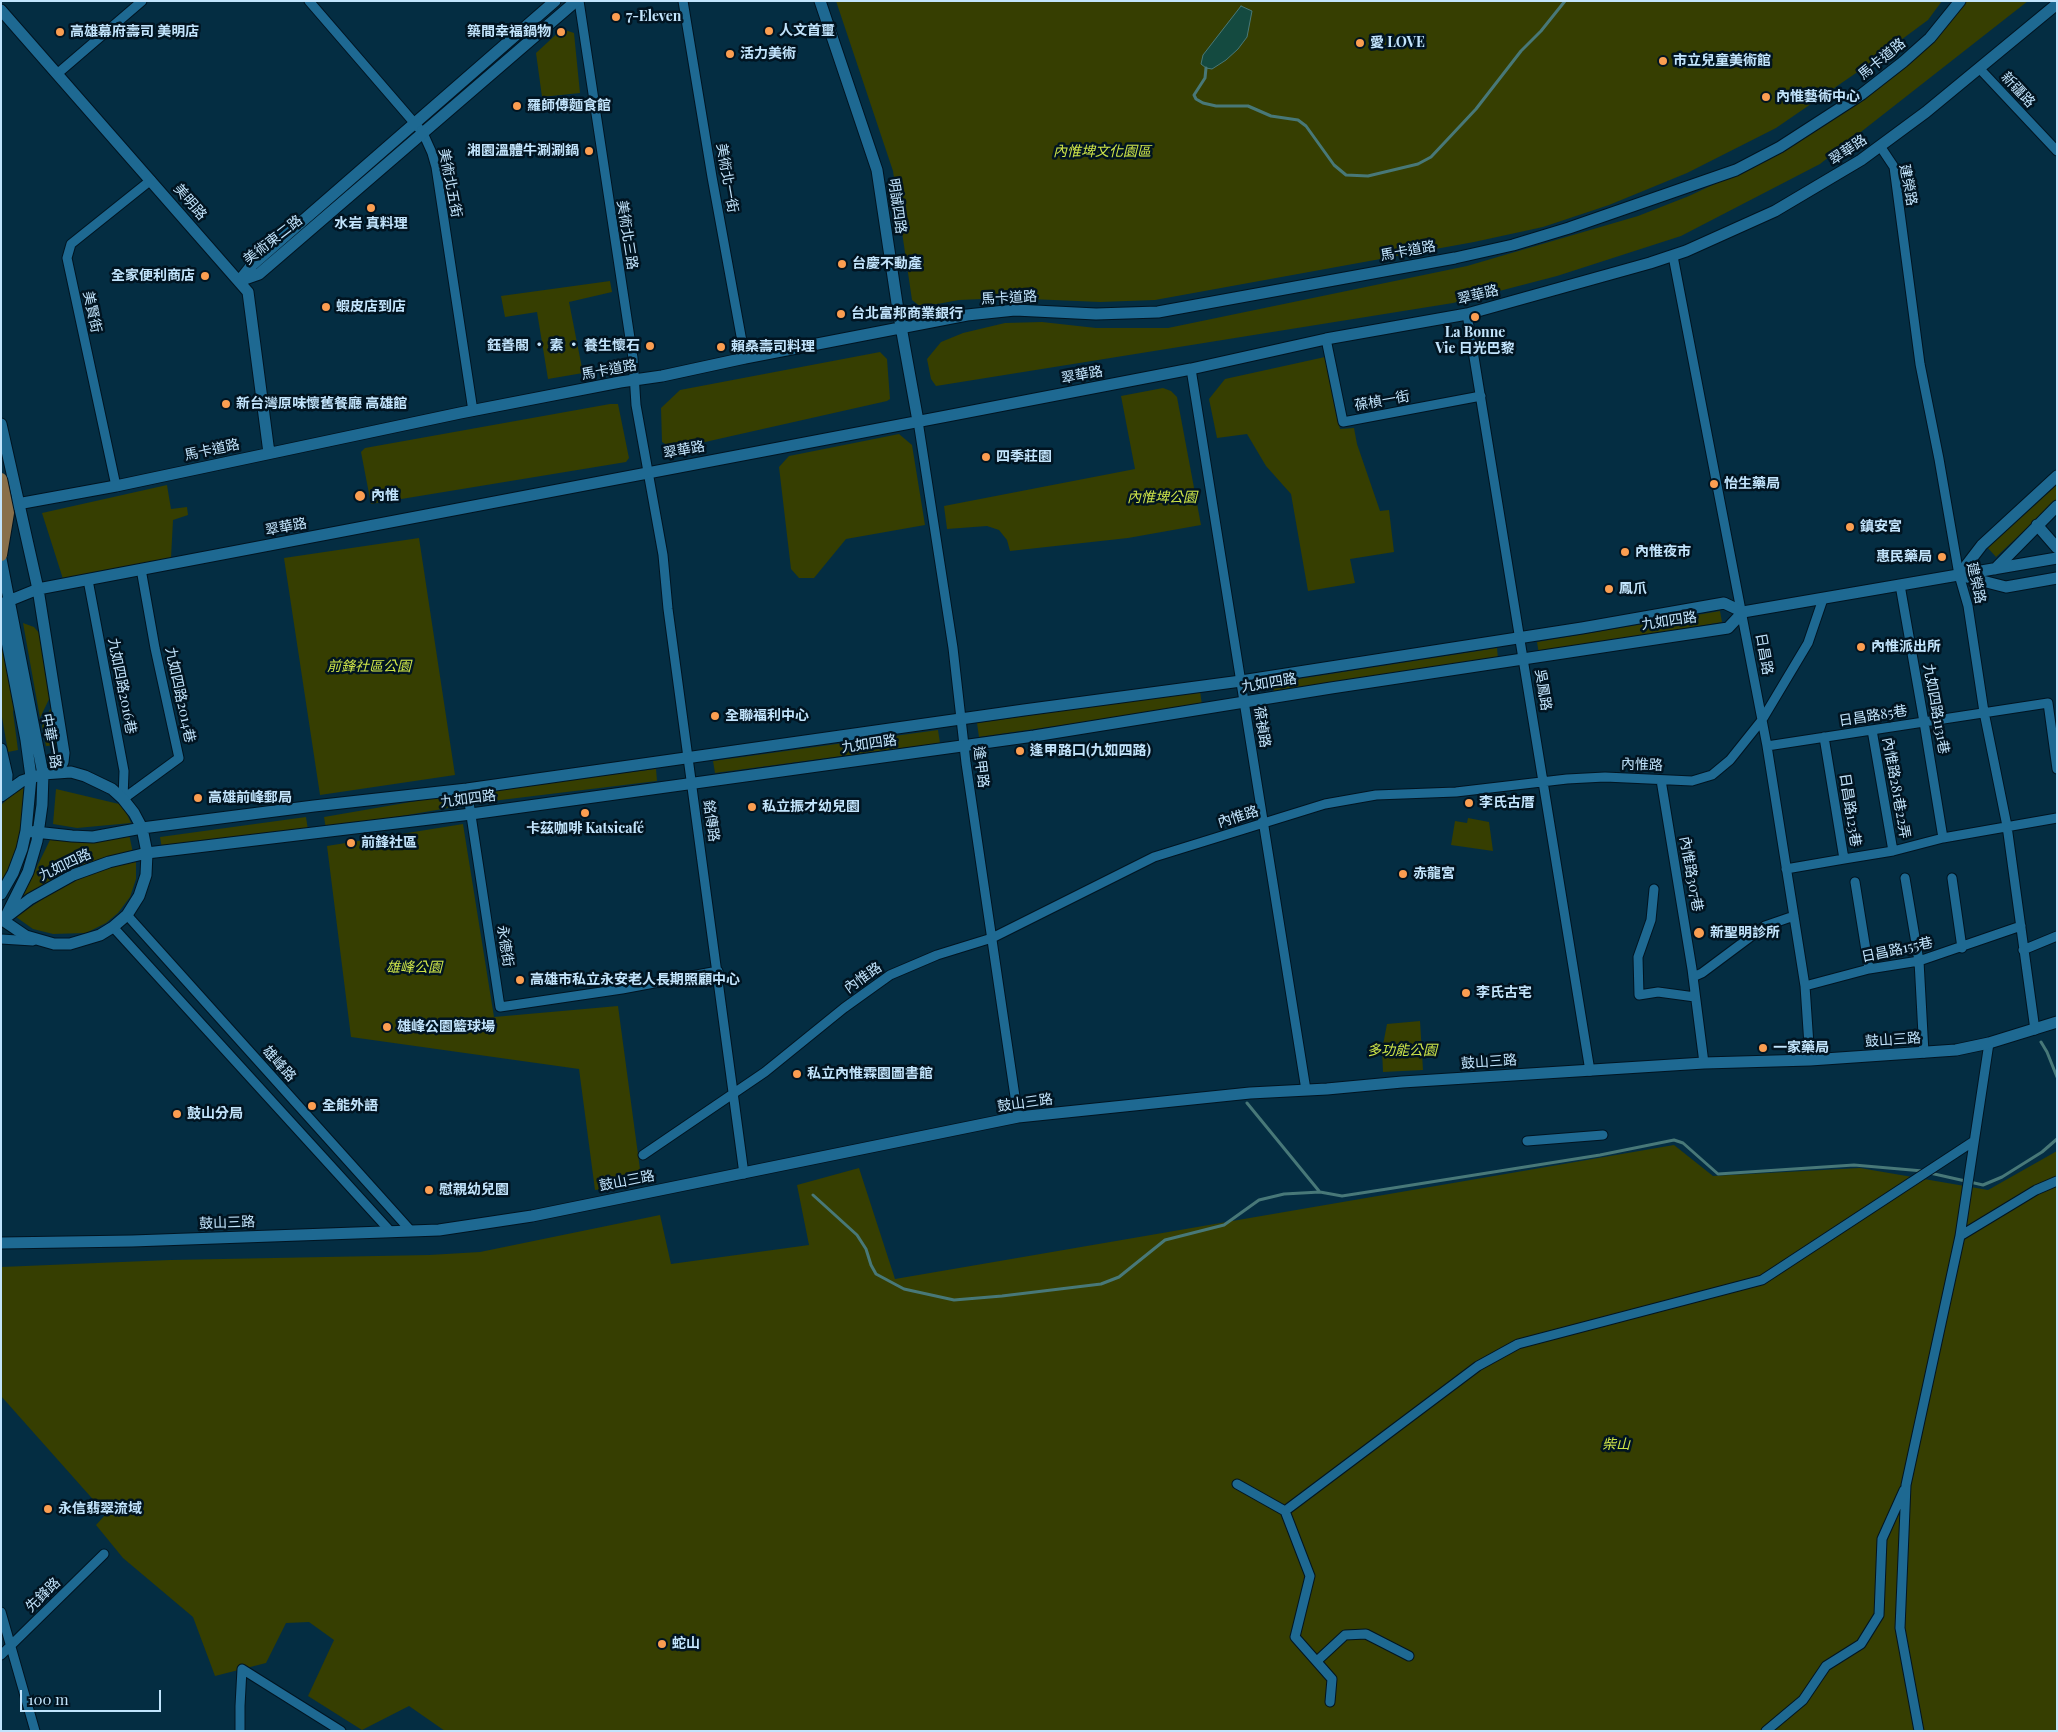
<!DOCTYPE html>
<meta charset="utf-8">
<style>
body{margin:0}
#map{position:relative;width:2058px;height:1732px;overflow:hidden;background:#042d42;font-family:"Playfair Display",serif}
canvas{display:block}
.frame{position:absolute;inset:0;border:2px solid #c2e4fc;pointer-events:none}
.scale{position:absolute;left:20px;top:1690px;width:141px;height:22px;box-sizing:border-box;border:2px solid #c2e4fc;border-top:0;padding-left:6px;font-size:15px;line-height:18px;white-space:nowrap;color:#c2e4fc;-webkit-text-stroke:4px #011421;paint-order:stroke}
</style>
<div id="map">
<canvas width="2058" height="1732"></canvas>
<div class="frame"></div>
<div class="scale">100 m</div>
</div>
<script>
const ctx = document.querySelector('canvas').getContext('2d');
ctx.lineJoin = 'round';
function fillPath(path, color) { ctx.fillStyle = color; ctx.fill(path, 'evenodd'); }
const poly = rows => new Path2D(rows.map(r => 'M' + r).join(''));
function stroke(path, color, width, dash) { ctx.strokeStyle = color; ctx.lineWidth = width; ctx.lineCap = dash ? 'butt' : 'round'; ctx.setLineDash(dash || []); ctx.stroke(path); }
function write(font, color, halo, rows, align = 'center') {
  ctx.font = font + ' "Playfair Display","Noto Sans TC",serif'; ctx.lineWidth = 5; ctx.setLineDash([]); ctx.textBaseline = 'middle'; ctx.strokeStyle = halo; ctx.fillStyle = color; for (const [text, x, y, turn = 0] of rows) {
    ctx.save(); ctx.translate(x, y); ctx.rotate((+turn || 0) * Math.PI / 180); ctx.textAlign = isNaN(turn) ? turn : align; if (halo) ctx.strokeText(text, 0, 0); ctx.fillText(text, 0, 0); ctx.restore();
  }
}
fillPath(poly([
 [836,1,1942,1,1928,20,1859,71,1776,128,1687,173,1609,205,1543,227,1474,242,1155,300,1100,302,1007,298,959,300,921,307,912,300,893,171],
 [1964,1,2028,1,1820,164,1681,236,1557,276,1453,303,936,386,931,379,927,359,941,342,963,333,1005,323,1042,322,1096,328,1168,328,1467,266,1638,216,1689,196,1738,173,1867,93],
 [562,29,574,33,580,93,542,97,536,53],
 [610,281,612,292,569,302,583,373,548,379,537,312,505,317,501,296],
 [880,352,887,359,890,399,887,401,674,449,662,442,661,408,680,390],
 [1325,357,1340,429,1354,428,1357,444,1380,511,1389,510,1394,552,1350,559,1355,583,1308,591,1291,494,1266,466,1247,434,1217,438,1209,399,1225,379],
 [1163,388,1171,391,1177,397,1201,525,1128,538,1010,551,1007,540,999,530,987,526,947,529,944,506,1135,469,1121,396],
 [610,404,618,404,629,458,626,462,371,504,361,452,365,448],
 [899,434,912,445,925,525,846,539,814,578,799,578,791,569,779,467,789,456],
 [2057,481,2057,500,1996,557,1987,547],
 [167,485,171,509,187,507,188,515,173,520,171,558,63,579,42,513],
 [419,538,455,775,320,795,284,558],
 [1720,611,1722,622,1539,654,1537,642],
 [23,623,34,627,40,634,51,695,40,718],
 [1,631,16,701,13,712,18,750,8,752,1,711],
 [1497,648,1498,659,1274,694,1272,683],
 [1200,691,1202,705,979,737,977,723],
 [52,705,60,745,46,746,42,726],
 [938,730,940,743,715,773,713,761],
 [656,769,657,781,476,803,475,791],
 [27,785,23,825,17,850,1,885,1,805,17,790],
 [56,789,119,804,126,812,131,823,77,828,53,824],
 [457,794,460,806,326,829,324,817],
 [306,817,308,830,162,849,160,837],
 [1468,818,1489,822,1493,851,1451,845,1455,821,1467,823],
 [463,824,494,1017,618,1006,642,1184,595,1190,579,1069,351,1037,327,846],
 [129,834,133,853,104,858,83,865,21,899,50,840,85,841],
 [136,861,136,879,130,897,118,913,106,923,86,933,53,934,33,929,16,917,50,894,84,876,110,866],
 [1420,1021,1423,1070,1383,1072,1382,1050,1387,1024],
 [1674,1145,1713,1176,1860,1168,1988,1190,2057,1151,2057,1731,445,1731,409,1706,362,1730,308,1696,334,1640,309,1622,286,1623,266,1663,215,1676,193,1617,123,1558,96,1525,106,1514,1,1396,1,1267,170,1260,429,1255,480,1252,660,1215,671,1264,809,1245,797,1185,859,1168,895,1279]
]), '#363e01');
const water = poly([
 [1241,6,1252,11,1247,37,1238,49,1226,60,1212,69,1206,68,1201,64,1203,55,1241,6]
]);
fillPath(water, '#144a40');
stroke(water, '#487878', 1);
stroke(poly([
 [1206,68,1205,78,1194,95,1196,99,1203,103,1216,106,1248,106,1271,116,1298,120,1306,126,1334,165,1346,175,1368,176,1418,164,1431,157,1476,109,1521,51,1541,31,1565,1],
 [2041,1042,2047,1052,2057,1077],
 [1247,1103,1319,1191],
 [1930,1173,1983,1185,2002,1177,2042,1152,2057,1139],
 [813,1195,857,1235,866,1249,871,1265,876,1274,904,1289,954,1300,1002,1296,1101,1284,1119,1277,1165,1240,1224,1225,1259,1200,1284,1194,1320,1192,1342,1196,1387,1189,1600,1155,1674,1140,1683,1143,1718,1174,1854,1165,1923,1171]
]), '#487878', 3);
const street = poly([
 [309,1,423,133,432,153,436,167,473,411],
 [579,1,633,358,636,405,663,555,668,609,744,1174],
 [683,1,712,177,745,358],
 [1979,68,2057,151],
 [57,74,142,1],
 [1880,146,1894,167,1920,364,1939,459,1959,575,1968,606,1984,712,2007,826,2035,1030],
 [1673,256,1767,746,1805,986,1810,1060],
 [1467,314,1590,1071],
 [1326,339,1343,422,1481,396],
 [1191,369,1306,1090],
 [918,421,953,648,966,763,1018,1117],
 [116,486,67,258,71,244,151,180],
 [88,580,124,771,123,799],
 [1900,585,1924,722,1943,838],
 [1872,730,1893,851],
 [1767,746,2048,703,2057,769],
 [1661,780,1692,969,1704,1063],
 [467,789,500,1007,622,989,718,971],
 [123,799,179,758,155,648,141,569],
 [1844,859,1893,851,1943,838,2057,818],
 [1786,869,1844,859,1824,737],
 [1905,878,1919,961,1924,1053],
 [1952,878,1962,948],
 [1855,882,1869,969],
 [1654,889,1651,920,1638,957,1639,995,1658,992,1695,997],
 [127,915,411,1231],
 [113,927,391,1232],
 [1,939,33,941],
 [2023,950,2057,936],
 [1693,977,1702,973,1765,926,1794,916],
 [1805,986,1869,969,1919,961,2021,926],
 [1527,1141,1603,1135],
 [643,1155,765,1072,844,1008,890,975,937,955,992,938,1154,857,1325,804,1376,795,1456,792,1567,779,1605,777,1692,781,1712,775,1730,760,1762,720,1808,643,1823,599],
 [1960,1236,1989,1043],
 [1237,1484,1285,1511,1310,1576,1295,1637,1332,1679,1330,1702],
 [1285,1511,1478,1366,1518,1344,1762,1280,1974,1141],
 [1,1612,35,1731],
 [1,1655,104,1554],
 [1317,1661,1345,1635,1366,1634,1409,1656],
 [240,1731,240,1706,242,1669,341,1731],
 [1766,1731,1803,1700,1826,1666,1861,1644,1879,1615,1882,1539,1904,1490],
 [1919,1731,1900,1628,1906,1485,1960,1236,2036,1190,2057,1181]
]);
const secondary = poly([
 [820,1,877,170,898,310,918,421],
 [1,10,248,292,269,453],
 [240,280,252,265,555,1],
 [239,281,259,274,576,1],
 [1,424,38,589,64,753,63,762,56,772],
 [1,507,116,486,460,413,620,382,662,376,745,358,967,315,1015,310,1096,314,1158,312,1455,258,1513,245,1569,228,1736,170,1780,147,1862,94,1903,62,1930,38,1960,1],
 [2037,525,2057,548],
 [1,559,43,774,42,805,37,841,28,872,6,916],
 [1995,569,2057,506],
 [1959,575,1982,545,2057,476],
 [1963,576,2006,587,2057,578],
 [1,604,38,589,947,416,1191,369,1326,339,1467,314,1650,263,1686,251,1775,211,1861,160,1926,112,2057,4],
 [1,610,26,740,31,777,26,831,22,849,13,873,1,894],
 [1,749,7,775,6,792],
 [1,796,22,781,43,774,71,772,85,776,112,789,123,799,134,813,142,828,147,853,146,875,139,896,127,915,113,927,100,935,70,944,54,944,26,936,1,919],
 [26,831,72,836,93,837,142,828,314,806,467,789,1024,710,1241,681,1582,628,1724,603,1743,612,2057,558],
 [4,919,30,899,73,875,109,862,147,853,471,814,1034,736,1331,688,1728,628,1743,612],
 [1,1243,132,1241,439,1230,532,1216,1018,1117,1250,1093,1327,1089,1402,1082,1704,1063,1810,1060,1956,1050,1989,1043,2057,1022]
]);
stroke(street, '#011421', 11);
stroke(secondary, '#011421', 13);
stroke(street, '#1e6992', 9);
stroke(secondary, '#1e6992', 11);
const primaryBridge = poly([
 [1,479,8,513,1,555]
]);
stroke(primaryBridge, '#011421', 14, []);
stroke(primaryBridge, '#89704b', 12);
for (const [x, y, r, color] of [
 [616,17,5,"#fb9e51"],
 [769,31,5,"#fb9e51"],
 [60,32,5,"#fb9e51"],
 [561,32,5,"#fb9e51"],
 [1360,43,5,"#fb9e51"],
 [730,54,5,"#fb9e51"],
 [1663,61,5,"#fb9e51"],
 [1766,97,5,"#fb9e51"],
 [517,106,5,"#fb9e51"],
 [589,151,5,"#fb9e51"],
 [371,208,5,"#fb9e51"],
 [842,264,5,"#fb9e51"],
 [205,276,5,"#fb9e51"],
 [326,307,5,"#fb9e51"],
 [841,314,5,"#fb9e51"],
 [1475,317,5,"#fb9e51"],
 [650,346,5,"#fb9e51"],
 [721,347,5,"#fb9e51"],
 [226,404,5,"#fb9e51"],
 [986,457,5,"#fb9e51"],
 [1714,484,5,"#fb9e51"],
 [360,496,6,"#fb9e51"],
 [1850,527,5,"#fb9e51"],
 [1625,552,5,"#fb9e51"],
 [1942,557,5,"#fb9e51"],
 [1609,589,5,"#fb9e51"],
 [1861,647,5,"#fb9e51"],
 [715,716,5,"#fb9e51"],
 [1020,751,5,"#fb9e51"],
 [198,798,5,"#fb9e51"],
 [1469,803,5,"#fb9e51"],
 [752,807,5,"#fb9e51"],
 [585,813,5,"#fb9e51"],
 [351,843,5,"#fb9e51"],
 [1403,874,5,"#fb9e51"],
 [1699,933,6,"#fb9e51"],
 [520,980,5,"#fb9e51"],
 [1466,993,5,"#fb9e51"],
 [387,1027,5,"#fb9e51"],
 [1763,1048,5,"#fb9e51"],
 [797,1074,5,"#fb9e51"],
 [312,1106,5,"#fb9e51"],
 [177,1114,5,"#fb9e51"],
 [429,1190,5,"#fb9e51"],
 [48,1509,5,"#fb9e51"],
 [662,1644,5,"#fb9e51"]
]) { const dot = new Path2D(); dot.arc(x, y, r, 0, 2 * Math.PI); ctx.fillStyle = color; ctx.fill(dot); stroke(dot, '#011421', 2); }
write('bold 14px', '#c2e4fc', '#011421', [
 ["7-Eleven",626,17],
 ["人文首璽",779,31],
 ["高雄幕府壽司 美明店",70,32],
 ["築間幸福鍋物",551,32,"right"],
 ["愛 LOVE",1370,43],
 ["活力美術",740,54],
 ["市立兒童美術館",1673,61],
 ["內惟藝術中心",1776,97],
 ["羅師傅麵食館",527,106],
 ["湘園溫體牛涮涮鍋",579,151,"right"],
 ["水岩 真料理",371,224,"center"],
 ["台慶不動產",852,264],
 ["全家便利商店",195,276,"right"],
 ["蝦皮店到店",336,307],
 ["台北富邦商業銀行",851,314],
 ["La Bonne",1475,333,"center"],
 ["Vie 日光巴黎",1475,349,"center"],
 ["鈺善閣 ‧ 素 ‧ 養生懷石",640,346,"right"],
 ["賴桑壽司料理",731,347],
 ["新台灣原味懷舊餐廳 高雄館",236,404],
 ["四季莊園",996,457],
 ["怡生藥局",1724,484],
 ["內惟",371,496],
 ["鎮安宮",1860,527],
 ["內惟夜市",1635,552],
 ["惠民藥局",1932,557,"right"],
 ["鳳爪",1619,589],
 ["內惟派出所",1871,647],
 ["全聯福利中心",725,716],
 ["逢甲路口(九如四路)",1030,751],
 ["高雄前峰郵局",208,798],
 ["李氏古厝",1479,803],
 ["私立振才幼兒園",762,807],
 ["卡茲咖啡 Katsicafé",585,829,"center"],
 ["前鋒社區",361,843],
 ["赤龍宮",1413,874],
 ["新聖明診所",1710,933],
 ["高雄市私立永安老人長期照顧中心",530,980],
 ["李氏古宅",1476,993],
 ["雄峰公園籃球場",397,1027],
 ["一家藥局",1773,1048],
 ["私立內惟霖園圖書館",807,1074],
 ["全能外語",322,1106],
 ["鼓山分局",187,1114],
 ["慰親幼兒園",439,1190],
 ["永信翡翠流域",58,1509],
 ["蛇山",672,1644]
], 'left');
write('14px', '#c2e4fc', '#011421', [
 ["馬卡道路",1882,59,-39],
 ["新疆路",2018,90,47],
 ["翠華路",1848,150,-34],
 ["美術北一街",727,178,80],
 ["美術北五街",450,183,79],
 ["建榮路",1908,185,79],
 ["美明路",190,202,49],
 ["明誠四路",897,206,82],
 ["美術北三路",627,235,81],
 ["美術東二路",273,240,-38],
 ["馬卡道路",1408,251,-10],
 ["翠華路",1478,295,-14],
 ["馬卡道路",1009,298,-3],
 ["美賢街",92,312,78],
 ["馬卡道路",609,370,-10],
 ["翠華路",1082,375,-11],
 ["葆楨一街",1382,401,-10],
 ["馬卡道路",212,450,-12],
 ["翠華路",684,450,-11],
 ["翠華路",286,527,-11],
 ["建榮路",1976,583,77],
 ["九如四路",1669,621,-8],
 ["日昌路",1764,654,80],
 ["九如四路",1269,683,-9],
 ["九如四路2016巷",122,686,79],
 ["吳鳳路",1543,690,81],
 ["九如四路2014巷",180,695,78],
 ["九如四路1131巷",1936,709,80],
 ["日昌路85巷",1873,716,-9],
 ["葆禎路",1262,727,81],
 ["中華一路",51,741,80],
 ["九如四路",869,744,-8],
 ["內惟路",1642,765,2],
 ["逢甲路",981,767,83],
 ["內惟路281巷22弄",1896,788,80],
 ["九如四路",468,799,-7],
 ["日昌路123巷",1850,810,81],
 ["內惟路",1238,817,-17],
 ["銘傳路",711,821,82],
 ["九如四路",65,865,-25],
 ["內惟路307巷",1691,874,80],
 ["永德街",505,946,81],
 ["日昌路155巷",1897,950,-12],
 ["內惟路",863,978,-35],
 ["鼓山三路",1893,1040,-4],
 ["鼓山三路",1489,1062,-4],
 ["雄峰路",279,1064,48],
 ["鼓山三路",1025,1103,-8],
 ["鼓山三路",627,1181,-11],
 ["鼓山三路",227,1223,-2],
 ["先鋒路",43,1595,-44]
]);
write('italic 14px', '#cee549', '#011421', [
 ["內惟埤文化園區",1102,152],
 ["內惟埤公園",1162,498],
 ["前鋒社區公園",369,667],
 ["雄峰公園",414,968],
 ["多功能公園",1402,1051],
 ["柴山",1616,1445]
]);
</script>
